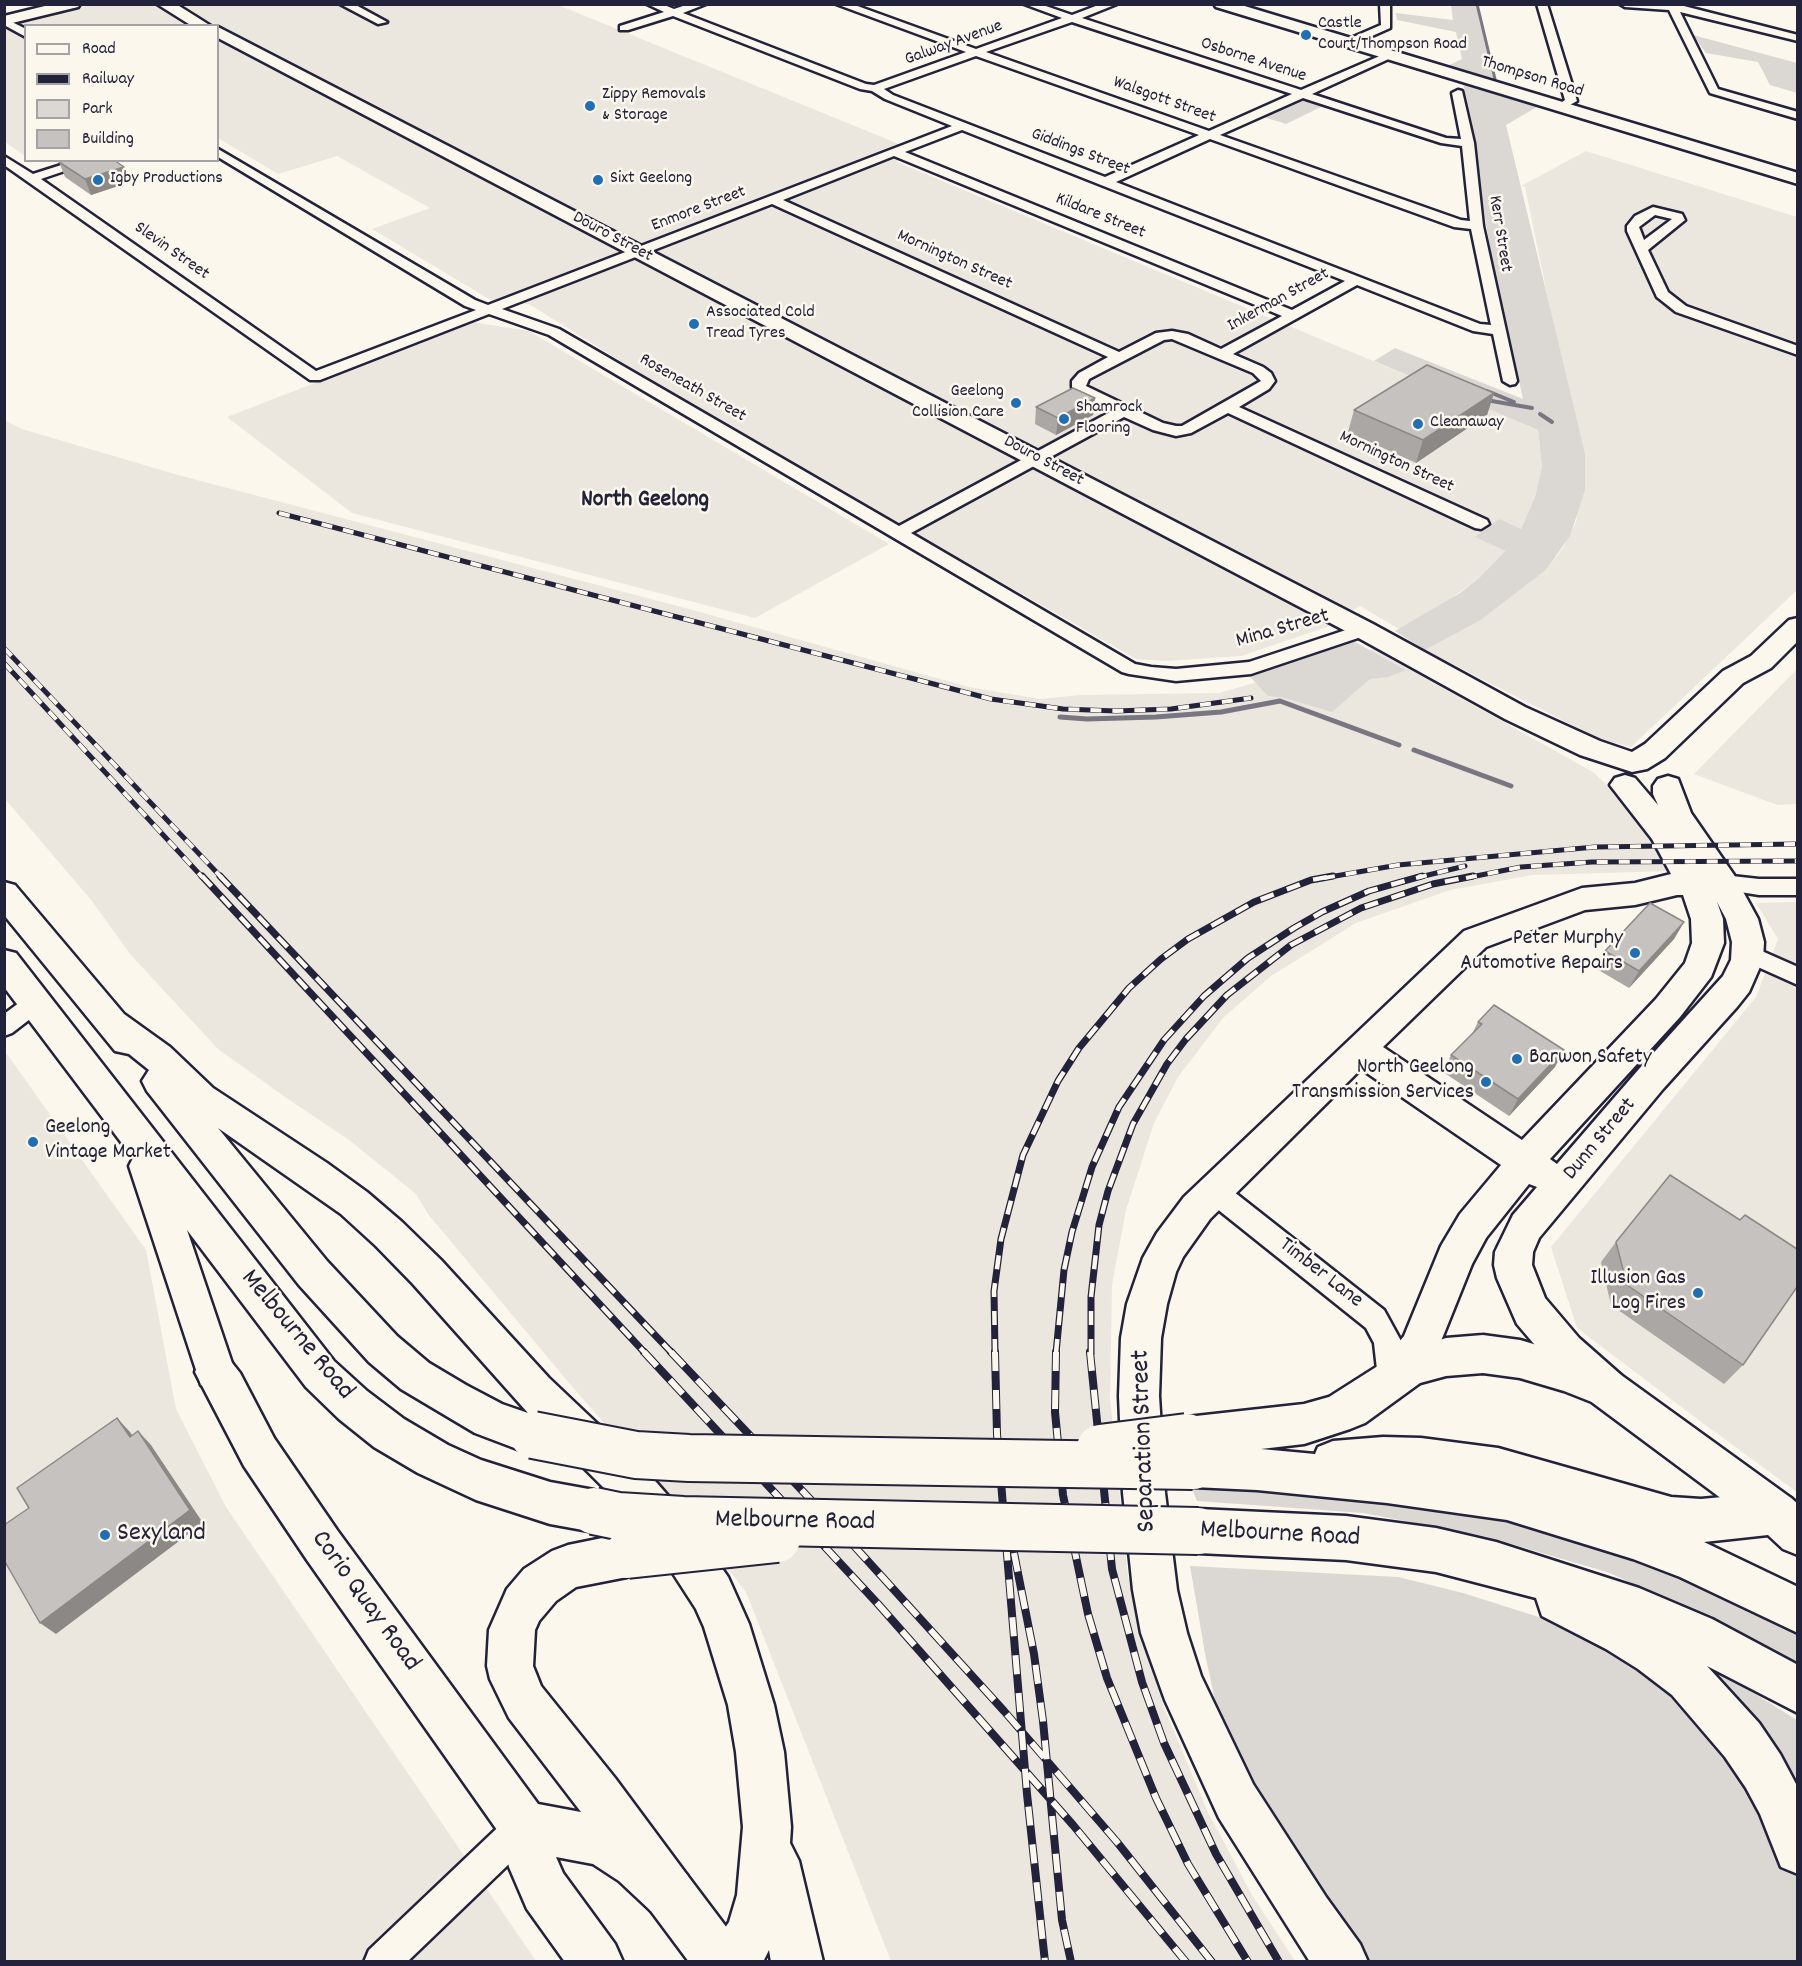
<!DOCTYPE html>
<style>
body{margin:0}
#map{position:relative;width:1802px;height:1966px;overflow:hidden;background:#fbf7ec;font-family:Dekko,sans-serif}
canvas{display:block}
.frame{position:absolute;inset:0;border:6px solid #22223b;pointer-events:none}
.legend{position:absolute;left:24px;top:24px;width:195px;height:138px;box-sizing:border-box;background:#fbf7ec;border:2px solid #a4a2a5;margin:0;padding:8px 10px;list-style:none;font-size:18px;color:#22223b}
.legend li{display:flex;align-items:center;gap:12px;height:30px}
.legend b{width:30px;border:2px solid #a4a2a5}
</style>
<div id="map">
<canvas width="1802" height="1966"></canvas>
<div class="frame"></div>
<ul class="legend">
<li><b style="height:8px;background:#fbf7ec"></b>Road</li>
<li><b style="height:8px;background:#22223b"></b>Railway</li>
<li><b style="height:16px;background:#dbd8d3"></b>Park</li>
<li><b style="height:16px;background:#c6c2c0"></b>Building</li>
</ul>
</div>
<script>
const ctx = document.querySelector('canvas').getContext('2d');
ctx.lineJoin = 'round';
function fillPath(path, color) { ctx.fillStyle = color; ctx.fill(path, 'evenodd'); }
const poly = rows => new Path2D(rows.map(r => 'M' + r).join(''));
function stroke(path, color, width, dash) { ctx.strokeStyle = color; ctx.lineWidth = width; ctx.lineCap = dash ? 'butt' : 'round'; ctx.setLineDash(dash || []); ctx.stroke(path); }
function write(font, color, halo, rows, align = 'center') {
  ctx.font = font + ' Dekko,sans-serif'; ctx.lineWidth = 5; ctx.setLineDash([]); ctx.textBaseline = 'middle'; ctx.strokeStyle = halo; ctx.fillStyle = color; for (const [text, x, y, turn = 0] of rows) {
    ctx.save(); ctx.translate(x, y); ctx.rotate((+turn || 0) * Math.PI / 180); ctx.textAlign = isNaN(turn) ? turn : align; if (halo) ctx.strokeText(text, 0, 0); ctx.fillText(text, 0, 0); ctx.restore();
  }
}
fillPath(poly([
 [92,4,558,5,899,144,897,162,1538,430,1542,467,1535,497,1521,529,1476,537,1505,551,1479,578,1442,605,1399,629,1360,606,1327,627,1241,656,1166,661,1136,659,691,405,529,304,491,300,372,229,430,208,337,156,278,174,218,138,218,26,26,26,25,156,5,142,4,26],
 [1586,151,1797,217,1797,590,1631,747,1599,739,1425,650,1481,620,1546,570,1563,548,1576,522,1585,453,1553,323,1525,187,1521,186],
 [472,322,529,331,889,544,755,618,352,513,227,417],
 [4,420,22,429,178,475,689,609,969,687,1040,699,1080,695,1219,693,1373,649,1593,772,1635,811,1672,871,1533,875,1450,890,1356,923,1271,976,1223,1018,1178,1077,1154,1123,1126,1210,1112,1285,1110,1398,1128,1577,1164,1708,1208,1812,1252,1895,1295,1961,891,1961,746,1592,699,1531,569,1383,428,1214,416,1194,349,1140,288,1099,218,1049,130,954,92,901,5,799],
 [1797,669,1797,804,1777,805,1694,774],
 [1797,902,1797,1492,1704,1424,1577,1328,1551,1247,1756,997,1778,939,1756,903],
 [7,1054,146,1250,176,1409,226,1507,536,1961,5,1961,4,1055]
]), '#ebe7df');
fillPath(poly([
 [1451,5,1478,5,1497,84,1445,67,1462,59,1456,32,1397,20,1396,13,1453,20],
 [1693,35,1797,63,1797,93,1770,85,1758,62,1706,53],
 [1463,83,1537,107,1506,125,1585,453,1585,490,1570,536,1546,570,1481,620,1425,650,1395,631,1460,593,1479,578,1505,551,1475,537,1499,519,1521,529,1535,497,1542,467,1538,430,1374,361,1395,348,1523,399,1490,248],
 [1302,99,1323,106,1286,124,1264,117],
 [1346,637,1406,670,1388,677,1370,679,1332,712,1281,697,1268,696,1243,669],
 [1228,1487,1460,1510,1594,1544,1703,1585,1797,1633,1797,1666,1751,1639,1610,1573,1488,1537,1363,1513,1197,1501,1192,1489],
 [1190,1566,1398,1577,1463,1593,1728,1677,1797,1720,1797,1961,1355,1961,1223,1737,1206,1659]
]), '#dbd8d3');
stroke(poly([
 [1477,4,1495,79]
]), '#787681', 3);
stroke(poly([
 [1487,391,1514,402],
 [1486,400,1532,408],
 [1540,414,1552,422]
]), '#787681', 4);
stroke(poly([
 [1060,717,1087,719,1156,717,1221,712,1280,701,1399,745],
 [1414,750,1511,786]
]), '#787681', 5);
const street = poly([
 [340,4,354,4,387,22,378,24,340,4],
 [647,4,662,4,674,9,689,4,706,4,683,13,866,84,874,85,966,52,836,4,852,4,976,49,1062,18,1024,4,1040,4,1072,15,1101,4,1117,4,1082,18,1301,90,1389,52,1394,55,1393,57,1312,94,1446,138,1461,139,1452,93,1458,90,1462,91,1474,143,1483,226,1517,381,1515,384,1510,385,1503,381,1493,334,1473,331,1357,285,1233,354,1263,367,1271,373,1275,381,1269,389,1239,407,1487,520,1489,524,1481,529,1475,528,1228,413,1191,433,1176,436,1153,430,1124,417,911,533,1135,664,1151,667,1176,669,1249,662,1358,626,1370,626,1373,630,1370,634,1251,674,1176,681,1129,674,1122,672,549,335,489,314,320,380,310,380,4,165,4,156,33,174,77,160,97,160,41,179,316,371,476,310,465,306,218,157,218,149,475,300,488,305,952,126,885,99,872,91,860,89,673,16,628,30,620,30,620,26,664,12,647,4],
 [1072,22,1292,94,1209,131,986,52,1072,22],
 [976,56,1199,135,1105,177,893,95,884,89,976,56],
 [1303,98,1441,143,1462,146,1470,221,1461,220,1220,135,1303,98],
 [962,130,1101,185,1345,281,1292,310,905,152,962,130],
 [1210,139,1454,227,1471,229,1491,325,1480,324,1116,182,1210,139],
 [894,156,1282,316,1221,349,1188,334,1172,331,1156,333,1119,352,783,200,894,156],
 [772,204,1108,357,1079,373,1072,381,1072,387,1079,395,1112,411,899,526,559,329,502,309,772,204],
 [1172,339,1253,373,1261,381,1182,426,1176,426,1163,423,1086,386,1089,379,1164,340,1172,339],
 [1380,4,1390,4,1390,28,1352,45,1344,45,1344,41,1381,25,1380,4],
 [1537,4,1547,4,1577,101,1561,110,1555,107,1565,100,1537,4],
 [1620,4,1676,4,1798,35,1798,41,1680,12,1718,89,1798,112,1798,119,1710,93,1669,10,1625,7,1620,4],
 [4,18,26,29,26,37,4,25,4,18],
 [1653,207,1682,214,1685,220,1648,250,1668,292,1686,306,1798,346,1798,355,1676,312,1657,297,1627,231,1627,226,1635,216,1653,207],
 [1655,215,1672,219,1644,240,1639,227,1655,215],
 [1723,875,1759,879,1798,879,1798,895,1759,895,1715,888,1712,883,1715,878,1723,875],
 [1748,945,1798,967,1798,985,1740,959,1737,953,1740,947,1748,945],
 [35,994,43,997,46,1003,43,1009,12,1033,4,1036,4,1014,27,997,35,994],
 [1215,1181,1224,1184,1384,1310,1401,1341,1406,1378,1402,1387,1392,1391,1382,1387,1378,1378,1374,1343,1366,1328,1206,1200,1202,1192,1206,1184,1215,1181],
 [524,1809,536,1814,541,1826,536,1838,407,1962,364,1962,369,1950,512,1814,524,1809]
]);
const secondary = poly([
 [53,4,80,4,78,7,4,25,4,16,53,4],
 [157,4,176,4,211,26,192,26,157,4],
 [1214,4,1238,4,1798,173,1798,184,1216,7,1214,4],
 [218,27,1373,624,1525,707,1600,741,1632,752,1645,744,1723,671,1751,656,1789,620,1798,618,1798,641,1771,668,1743,683,1665,758,1647,769,1632,772,1580,755,1505,719,1355,636,218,38,218,27],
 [1625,775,1635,778,1658,805,1653,794,1653,786,1658,779,1668,776,1678,779,1691,813,1734,875,1758,919,1764,942,1763,960,1749,992,1737,1007,1663,1089,1539,1238,1533,1252,1532,1265,1545,1298,1579,1338,1621,1375,1791,1498,1797,1513,1791,1528,1776,1534,1761,1528,1593,1403,1551,1364,1517,1324,1497,1278,1494,1265,1495,1252,1513,1215,1537,1187,1529,1184,1486,1238,1472,1264,1433,1361,1411,1388,1397,1394,1383,1388,1377,1375,1383,1362,1404,1336,1441,1246,1460,1214,1501,1165,1361,1069,1210,1219,1183,1257,1176,1272,1167,1304,1161,1338,1159,1396,1165,1493,1177,1590,1187,1633,1201,1676,1253,1784,1326,1897,1360,1944,1368,1962,1310,1962,1219,1818,1165,1700,1141,1633,1133,1590,1123,1493,1119,1396,1121,1338,1127,1304,1143,1258,1157,1233,1184,1197,1464,931,1582,888,1635,883,1671,874,1652,839,1610,785,1615,778,1625,775],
 [1677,895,1683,895,1691,919,1692,943,1685,963,1656,999,1522,1140,1383,1047,1486,947,1585,910,1635,905,1677,895],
 [1717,902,1726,919,1732,942,1731,960,1723,976,1639,1069,1557,1164,1550,1159,1680,1017,1711,977,1724,943,1723,919,1717,902],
 [215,1353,229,1359,240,1373,274,1438,337,1530,538,1804,602,1816,619,1824,655,1845,687,1875,739,1944,747,1962,689,1962,651,1911,619,1881,593,1864,556,1857,563,1873,615,1944,623,1962,565,1962,527,1909,509,1867,502,1837,307,1560,244,1466,195,1372,201,1359,215,1353]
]);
const highway = poly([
 [4,882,15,885,124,1014,170,1047,213,1088,327,1163,367,1192,402,1222,441,1260,549,1378,642,1466,684,1514,728,1577,749,1624,774,1705,784,1752,791,1827,790,1843,799,1861,823,1962,771,1962,769,1950,763,1962,706,1962,714,1944,729,1922,737,1895,743,1827,736,1752,728,1705,704,1627,696,1609,654,1544,612,1496,553,1437,548,1449,533,1455,475,1433,401,1389,369,1362,299,1285,147,1091,142,1081,149,1070,129,1054,115,1051,4,915,4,882],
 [218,1128,341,1214,376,1246,413,1284,528,1413,502,1404,466,1385,429,1363,397,1336,327,1261,218,1128],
 [4,950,16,953,334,1361,367,1391,404,1419,448,1445,481,1460,550,1482,594,1490,609,1496,615,1511,609,1526,594,1532,550,1524,476,1500,418,1473,374,1447,339,1419,306,1387,187,1230,235,1372,229,1385,215,1391,201,1385,129,1166,133,1158,4,987,4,950],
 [1483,1335,1520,1340,1567,1354,1621,1375,1627,1389,1621,1403,1607,1408,1564,1391,1520,1378,1483,1373,1446,1376,1420,1383,1365,1423,1350,1429,1304,1444,1261,1449,1315,1454,1318,1447,1333,1441,1383,1437,1421,1438,1498,1448,1671,1497,1701,1499,1776,1492,1791,1498,1798,1504,1798,1555,1783,1549,1768,1535,1704,1542,1798,1587,1798,1633,1680,1577,1633,1559,1507,1520,1387,1503,1257,1490,1193,1487,1178,1481,1172,1466,1177,1453,1172,1451,1166,1437,1172,1423,1187,1417,1304,1404,1329,1397,1395,1355,1446,1338,1483,1335],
 [1198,1509,1346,1516,1436,1528,1496,1542,1639,1588,1712,1619,1798,1665,1798,1713,1707,1666,1759,1723,1780,1754,1796,1784,1798,1874,1781,1867,1760,1814,1746,1788,1725,1757,1672,1695,1638,1669,1606,1649,1542,1616,1536,1598,1436,1572,1346,1560,1198,1553,1183,1546,1176,1531,1183,1516,1198,1509],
 [627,1533,642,1540,649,1555,642,1570,627,1577,576,1587,556,1601,539,1621,535,1630,533,1666,541,1686,615,1778,687,1875,694,1893,687,1911,669,1918,651,1911,581,1812,509,1718,490,1679,487,1666,489,1630,507,1589,524,1569,552,1551,568,1545,627,1533]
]);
stroke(street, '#22223b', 5);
stroke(secondary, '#22223b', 5);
stroke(highway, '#22223b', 5);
fillPath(street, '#fbf7ec');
fillPath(secondary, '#fbf7ec');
fillPath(highway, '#fbf7ec');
const railFar2 = poly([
 [279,513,991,699,1063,709,1116,711,1171,709,1251,698],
 [4,648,222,878],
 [4,663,203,878],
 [1324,878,1398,865,1595,847,1798,844],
 [1416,878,1465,866],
 [1466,878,1521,867,1592,862,1798,861]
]);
const railFar1 = poly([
 [202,876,645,1353],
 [220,876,672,1353],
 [995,1353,994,1291,1001,1239,1023,1155,1058,1081,1079,1048,1129,988,1161,959,1188,939,1254,902,1311,880,1333,876],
 [1056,1353,1064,1270,1072,1232,1092,1167,1119,1107,1164,1040,1204,996,1248,958,1294,928,1322,912,1369,891,1422,876],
 [1091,1353,1091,1297,1099,1225,1108,1191,1133,1124,1167,1064,1186,1039,1227,995,1291,945,1361,908,1433,884,1473,876]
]);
const rail = poly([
 [644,1352,878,1604,1073,1825,1186,1962],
 [671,1352,846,1537,1004,1711,1117,1842,1212,1962],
 [995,1352,997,1434,1027,1794,1045,1962],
 [1056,1352,1055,1412,1063,1495,1088,1614,1107,1678,1156,1798,1188,1864,1248,1962],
 [1090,1352,1112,1569,1142,1682,1164,1743,1216,1854,1279,1962],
 [1014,1553,1034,1654,1043,1721,1062,1920,1071,1962]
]);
stroke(railFar2, '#22223b', 5);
stroke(railFar1, '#22223b', 7);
stroke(rail, '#22223b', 8);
stroke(railFar2, '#fbf7ec', 4, [11]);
stroke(railFar1, '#fbf7ec', 4.5, [14]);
stroke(rail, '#fbf7ec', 6, [19]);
const highwayBridge = poly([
 [533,1435,636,1455,689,1458,1193,1466],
 [1100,1448,1187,1437],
 [594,1511,618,1516,683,1520,1198,1531],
 [627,1555,777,1539]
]);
stroke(highwayBridge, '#22223b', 50, []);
stroke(highwayBridge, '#fbf7ec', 46);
fillPath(poly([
 [59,162,130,182,91,195,65,177],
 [1494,393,1487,415,1416,463,1348,432,1354,410],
 [1095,398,1093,415,1056,435,1035,424,1036,407],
 [1684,922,1674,939,1629,988,1595,968,1605,951],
 [1478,1022,1555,1067,1509,1116,1443,1072,1451,1055,1472,1034],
 [1616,1242,1743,1365,1724,1384,1611,1305,1601,1262]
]), '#aaa7a5');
fillPath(poly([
 [124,167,130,182,91,195,85,179],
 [1494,393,1487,415,1416,463,1423,440],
 [1095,398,1093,415,1056,435,1058,418],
 [1684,922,1674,939,1629,988,1639,971],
 [1564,1050,1555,1067,1509,1116,1518,1099],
 [117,1418,130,1432,143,1451,130,1437],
 [138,1431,151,1445,203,1523,56,1634,40,1623]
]), '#8b8886');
const building = poly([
 [64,160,114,160,124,167,85,179,59,162,64,160],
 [1427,365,1494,393,1423,440,1354,410,1427,365],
 [1073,388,1095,398,1058,418,1036,407,1073,388],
 [1650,903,1684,922,1639,971,1605,951,1650,903],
 [1494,1005,1564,1050,1518,1099,1451,1055,1482,1024,1478,1022,1494,1005],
 [1670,1175,1740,1220,1745,1215,1797,1249,1797,1287,1743,1365,1627,1285,1616,1242,1670,1175],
 [117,1418,130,1437,138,1431,190,1510,40,1623,4,1560,4,1525,29,1508,17,1488,117,1418]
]);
fillPath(building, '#c6c2c0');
stroke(building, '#8b8886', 1.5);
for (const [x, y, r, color] of [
 [1306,35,6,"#1f6fb2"],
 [590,106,6,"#1f6fb2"],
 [98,180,6,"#1f6fb2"],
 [598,180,6,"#1f6fb2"],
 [694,324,6,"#1f6fb2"],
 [1016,403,6,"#1f6fb2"],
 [1064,419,6,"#1f6fb2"],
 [1418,424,6,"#1f6fb2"],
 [1635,953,6,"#1f6fb2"],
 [1517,1059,6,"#1f6fb2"],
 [1486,1082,6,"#1f6fb2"],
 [33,1142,6,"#1f6fb2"],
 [1698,1293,6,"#1f6fb2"],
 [105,1535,6,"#1f6fb2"]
]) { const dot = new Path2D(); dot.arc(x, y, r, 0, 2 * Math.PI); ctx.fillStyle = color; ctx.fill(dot); stroke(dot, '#fbf7ec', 2); }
write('18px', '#22223b', '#fbf7ec', [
 ["Castle",1318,25],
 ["Court/Thompson Road",1318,46],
 ["Zippy Removals",602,96],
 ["& Storage",602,117],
 ["Igby Productions",110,180],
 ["Sixt Geelong",610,180],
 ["Associated Cold",706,314],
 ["Tread Tyres",706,335],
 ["Geelong",1004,393,"right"],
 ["Collision Care",1004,414,"right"],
 ["Shamrock",1076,409],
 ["Flooring",1076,430],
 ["Cleanaway",1430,424]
], 'left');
write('18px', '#22223b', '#fbf7ec', [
 ["Galway Avenue",954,44,-20],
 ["Osborne Avenue",1253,61,18],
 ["Thompson Road",1532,78,17],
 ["Walsgott Street",1164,101,20],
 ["Giddings Street",1080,153,21],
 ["Enmore Street",699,210,-21],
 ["Kildare Street",1100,217,22],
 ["Kerr Street",1499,234,81],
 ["Douro Street",612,238,28],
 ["Slevin Street",171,252,35],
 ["Mornington Street",954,261,24],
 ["Inkerman Street",1279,301,-29],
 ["Roseneath Street",692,389,30],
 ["Douro Street",1043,462,28],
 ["Mornington Street",1396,463,25]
]);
write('22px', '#22223b', '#fbf7ec', [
 ["Mina Street",1283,630,-16],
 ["Dunn Street",1601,1140,-50],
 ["Timber Lane",1320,1274,38]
]);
write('22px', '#22223b', '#fbf7ec', [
 ["Peter Murphy",1623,940],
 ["Automotive Repairs",1623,965],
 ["Barwon Safety",1529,1059,"left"],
 ["North Geelong",1474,1069],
 ["Transmission Services",1474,1094],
 ["Geelong",45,1129,"left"],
 ["Vintage Market",45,1154,"left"],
 ["Illusion Gas",1686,1280],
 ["Log Fires",1686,1305]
], 'right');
write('bold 24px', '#22223b', '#fbf7ec', [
 ["North Geelong",645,502]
]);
write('27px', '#22223b', '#fbf7ec', [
 ["Melbourne Road",296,1336,50],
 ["Separation Street",1146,1441,-92],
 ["Melbourne Road",795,1523,1],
 ["Melbourne Road",1280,1536,3],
 ["Corio Quay Road",364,1602,54]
]);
write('27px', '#22223b', '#fbf7ec', [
 ["Sexyland",117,1535]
], 'left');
</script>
